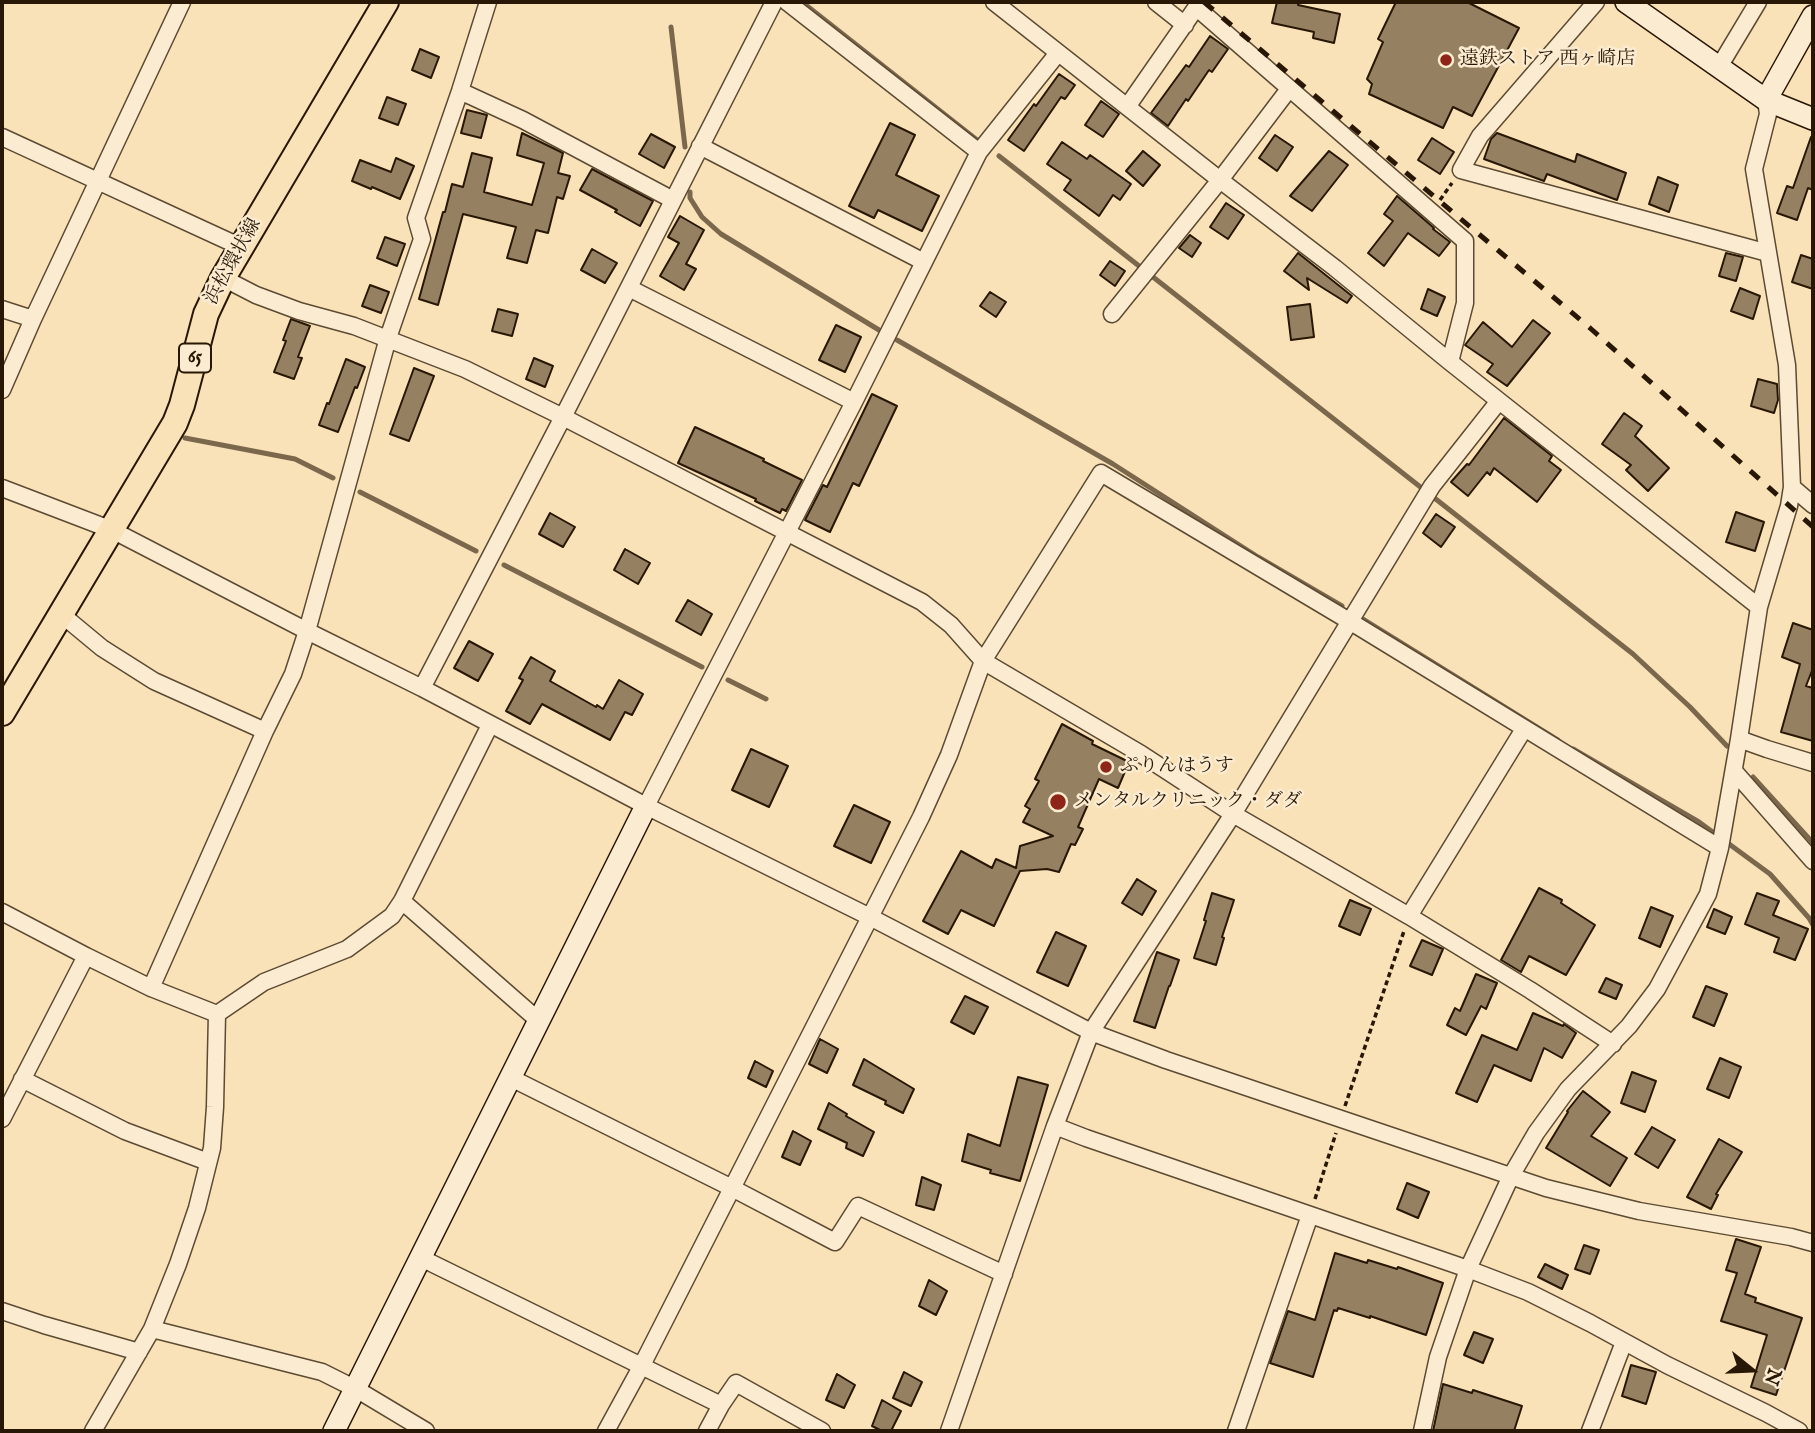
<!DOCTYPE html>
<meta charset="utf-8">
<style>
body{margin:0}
#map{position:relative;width:1815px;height:1433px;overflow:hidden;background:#f9e1b8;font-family:"IM FELL English",serif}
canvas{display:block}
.frame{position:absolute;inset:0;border:4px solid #281705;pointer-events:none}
.north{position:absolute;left:1717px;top:1335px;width:70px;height:70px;-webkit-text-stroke:5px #fbecd1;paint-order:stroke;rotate:108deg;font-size:19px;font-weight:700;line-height:28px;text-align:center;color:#281705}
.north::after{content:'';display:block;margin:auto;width:24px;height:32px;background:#281705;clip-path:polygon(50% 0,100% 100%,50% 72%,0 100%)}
</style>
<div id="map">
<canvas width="1815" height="1433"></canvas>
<div class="frame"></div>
<div class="north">N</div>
</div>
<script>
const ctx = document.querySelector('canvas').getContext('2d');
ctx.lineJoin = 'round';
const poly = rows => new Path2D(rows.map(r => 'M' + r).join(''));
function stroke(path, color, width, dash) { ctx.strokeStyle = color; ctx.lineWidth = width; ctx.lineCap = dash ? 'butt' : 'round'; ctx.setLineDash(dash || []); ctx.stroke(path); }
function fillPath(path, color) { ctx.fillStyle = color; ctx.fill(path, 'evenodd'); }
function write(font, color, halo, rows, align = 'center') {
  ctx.font = font + ' "IM FELL English","Noto Serif JP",serif'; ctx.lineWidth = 5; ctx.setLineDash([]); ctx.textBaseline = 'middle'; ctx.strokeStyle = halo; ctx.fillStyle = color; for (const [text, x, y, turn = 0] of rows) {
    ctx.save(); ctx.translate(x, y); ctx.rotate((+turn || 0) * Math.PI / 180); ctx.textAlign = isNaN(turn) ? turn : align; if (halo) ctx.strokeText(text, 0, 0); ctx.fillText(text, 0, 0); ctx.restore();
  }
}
stroke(poly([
 [802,2,977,140],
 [671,27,685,147],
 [999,156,1633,654,1690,707,1727,746],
 [690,192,690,198,702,217,721,234,879,330],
 [897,340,1113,464,1258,557,1342,606],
 [185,438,295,459,333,478],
 [360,492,476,551],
 [504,565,702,667],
 [1363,619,1558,740],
 [728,680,766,699],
 [1573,749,1699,822,1770,874,1809,918,1813,925],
 [1753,777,1813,843]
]), '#7b674c', 5);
const building = poly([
 [1277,2,1299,2,1298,5,1340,14,1334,43,1313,38,1314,32,1272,23,1277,2],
 [1396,2,1467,2,1519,28,1472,116,1453,107,1443,128,1369,94,1372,84,1367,79,1383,42,1378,39,1396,2],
 [1210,36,1228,49,1212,72,1209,70,1188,101,1186,99,1168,126,1151,113,1186,65,1189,67,1210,36],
 [420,49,439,57,431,78,412,70,420,49],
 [1059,74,1075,85,1065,99,1061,97,1024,151,1008,140,1034,104,1036,106,1059,74],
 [387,97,406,104,398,125,379,118,387,97],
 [1101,101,1119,114,1103,137,1085,125,1101,101],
 [467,110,487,115,481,138,461,133,467,110],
 [890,123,915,135,896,175,939,196,922,231,878,210,874,218,849,206,890,123],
 [522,133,563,153,558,173,570,176,563,199,557,197,548,233,536,230,527,263,507,258,516,227,463,214,438,305,419,299,443,212,445,212,452,184,463,187,472,153,492,158,484,192,532,205,544,163,517,155,522,133],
 [1497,133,1575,162,1577,154,1626,173,1617,200,1547,174,1544,181,1484,159,1491,139,1497,133],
 [651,134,675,147,664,168,639,154,651,134],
 [1275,135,1293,147,1277,171,1259,158,1275,135],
 [1811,137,1813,137,1813,190,1808,188,1797,220,1777,213,1787,186,1793,188,1811,137],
 [1432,138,1454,152,1440,174,1418,160,1432,138],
 [1062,142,1087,159,1090,155,1131,184,1120,200,1113,195,1099,216,1064,190,1071,180,1047,164,1062,142],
 [1143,151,1160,165,1143,186,1126,171,1143,151],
 [1329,151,1348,165,1312,211,1290,196,1329,151],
 [396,158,414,166,400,199,372,187,371,189,352,181,360,160,391,172,396,158],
 [592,169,653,201,640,226,615,212,617,210,580,190,592,169],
 [1658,177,1678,185,1669,212,1649,204,1658,177],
 [1397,196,1434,228,1433,229,1450,242,1439,256,1408,233,1384,266,1368,253,1393,221,1384,214,1397,196],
 [1226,203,1244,215,1228,239,1210,227,1226,203],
 [680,216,704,230,686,264,696,269,684,290,660,276,679,243,668,237,680,216],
 [1190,235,1201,243,1192,257,1179,248,1190,235],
 [385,237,405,244,397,266,377,258,385,237],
 [592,249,617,263,605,283,581,270,592,249],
 [1298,253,1352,296,1347,303,1307,278,1309,290,1284,271,1298,253],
 [1726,253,1743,257,1736,281,1719,276,1726,253],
 [1801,255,1813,259,1813,289,1792,282,1801,255],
 [1110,261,1125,271,1115,286,1100,275,1110,261],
 [370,285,389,292,381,313,362,306,370,285],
 [1740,288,1760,296,1753,319,1731,311,1740,288],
 [1428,289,1445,297,1437,316,1421,309,1428,289],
 [990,292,1006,302,996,317,980,306,990,292],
 [1310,304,1314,337,1291,340,1287,307,1310,304],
 [498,309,518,314,512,336,492,331,498,309],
 [291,319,310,326,298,357,302,358,294,379,274,372,286,341,283,340,291,319],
 [1533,320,1550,333,1507,386,1487,372,1493,364,1465,345,1483,322,1512,347,1533,320],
 [836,325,861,337,845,372,819,360,836,325],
 [534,358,553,366,545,387,526,379,534,358],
 [346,359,365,367,357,388,355,387,338,432,319,425,327,403,329,404,346,359],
 [414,368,434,376,409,441,390,434,414,368],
 [1758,379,1777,384,1778,400,1774,413,1751,406,1758,379],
 [872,394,897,406,859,486,853,483,830,532,805,520,823,485,827,487,872,394],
 [1624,413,1642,426,1635,436,1669,468,1648,491,1626,470,1631,465,1602,444,1624,413],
 [1504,418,1552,456,1549,461,1561,470,1537,502,1494,468,1490,475,1487,472,1468,496,1451,482,1467,464,1469,465,1504,418],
 [695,427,764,459,763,461,802,480,786,511,782,509,780,513,755,501,756,499,678,463,695,427],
 [1736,512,1764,522,1755,551,1726,542,1736,512],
 [550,513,575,527,563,547,539,534,550,513],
 [1436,514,1455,527,1441,547,1423,533,1436,514],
 [625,549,650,563,638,584,614,570,625,549],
 [688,600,712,614,701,635,676,621,688,600],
 [1793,623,1813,630,1813,668,1806,686,1813,688,1813,741,1781,732,1800,664,1782,657,1793,623],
 [469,641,493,654,478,681,454,668,469,641],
 [531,657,555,671,550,681,596,707,597,705,603,709,619,680,643,694,632,715,625,712,610,740,542,704,530,724,506,711,523,680,519,678,531,657],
 [1062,724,1093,741,1092,744,1129,762,1118,788,1099,779,1078,827,1083,829,1075,845,1071,844,1059,872,1047,869,1020,871,994,926,961,910,948,934,923,921,961,851,992,868,996,859,1016,868,1020,846,1053,836,1023,822,1030,809,1025,806,1039,781,1035,779,1062,724],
 [751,749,788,766,769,807,732,790,751,749],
 [854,805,890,822,871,863,834,846,854,805],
 [1137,879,1156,891,1142,915,1122,903,1137,879],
 [1539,888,1562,900,1561,903,1595,925,1566,975,1529,956,1521,972,1501,960,1539,888],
 [1212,893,1234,900,1222,937,1224,938,1216,965,1194,958,1206,921,1204,920,1212,893],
 [1757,893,1779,901,1773,915,1808,929,1795,960,1774,952,1779,938,1745,924,1757,893],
 [1350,900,1371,909,1360,935,1339,926,1350,900],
 [1651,907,1673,916,1660,947,1639,938,1651,907],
 [1714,909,1732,917,1725,934,1707,927,1714,909],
 [1056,932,1086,946,1068,986,1037,972,1056,932],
 [1422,940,1443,949,1432,975,1410,966,1422,940],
 [1157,952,1179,960,1170,986,1169,986,1155,1028,1134,1021,1157,952],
 [1476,974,1497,983,1486,1009,1481,1006,1466,1035,1447,1025,1455,1008,1460,1011,1476,974],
 [1606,978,1622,985,1616,999,1599,992,1606,978],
 [1706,986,1727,994,1714,1026,1693,1017,1706,986],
 [965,996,988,1007,974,1034,951,1022,965,996],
 [1533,1013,1563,1026,1564,1024,1576,1033,1562,1058,1544,1048,1531,1081,1494,1065,1477,1102,1456,1093,1482,1035,1517,1050,1533,1013],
 [820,1039,838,1049,827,1073,809,1064,820,1039],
 [1720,1058,1741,1067,1729,1098,1707,1089,1720,1058],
 [864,1059,914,1089,903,1113,885,1104,886,1101,853,1085,864,1059],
 [755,1061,773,1071,766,1087,748,1078,755,1061],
 [1632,1072,1656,1081,1645,1112,1621,1103,1632,1072],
 [1018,1077,1048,1085,1020,1181,990,1173,991,1170,962,1161,968,1134,1000,1146,1018,1077],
 [1583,1091,1610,1112,1591,1136,1627,1158,1610,1186,1546,1148,1568,1112,1567,1111,1583,1091],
 [829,1103,847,1114,846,1116,874,1132,863,1156,846,1148,847,1143,818,1129,829,1103],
 [1652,1127,1675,1140,1658,1168,1635,1154,1652,1127],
 [793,1131,811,1141,800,1165,782,1157,793,1131],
 [1719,1139,1742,1152,1716,1194,1718,1195,1711,1209,1687,1197,1719,1139],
 [922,1177,941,1185,934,1210,916,1205,922,1177],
 [1407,1183,1429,1192,1418,1218,1397,1209,1407,1183],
 [1736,1239,1761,1247,1745,1294,1756,1298,1755,1302,1802,1318,1776,1395,1751,1387,1767,1335,1721,1321,1737,1273,1726,1270,1736,1239],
 [1584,1245,1599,1250,1590,1274,1575,1269,1584,1245],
 [1335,1253,1367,1263,1368,1260,1397,1269,1398,1267,1443,1283,1426,1335,1370,1316,1370,1318,1338,1308,1337,1311,1334,1310,1313,1377,1270,1363,1288,1311,1315,1320,1335,1253],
 [1545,1264,1568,1275,1562,1289,1538,1277,1545,1264],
 [929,1280,947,1291,936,1315,919,1306,929,1280],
 [1474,1332,1493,1339,1483,1363,1464,1355,1474,1332],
 [1631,1365,1656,1372,1646,1404,1622,1396,1631,1365],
 [904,1372,922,1382,911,1406,893,1398,904,1372],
 [837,1374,855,1385,844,1408,826,1400,837,1374],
 [1443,1384,1472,1393,1473,1390,1522,1406,1514,1431,1433,1431,1443,1384],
 [882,1400,901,1411,891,1431,882,1431,872,1426,882,1400]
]);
fillPath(building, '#958062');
stroke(building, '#281705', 2);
const street = poly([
 [787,2,979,152],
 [994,2,1220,180,1335,268,1450,362,1759,607],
 [1156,2,1185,25],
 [1596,2,1480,136,1461,170,1768,253],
 [1197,8,1465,241,1465,303,1450,362],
 [1719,67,1758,2],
 [460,91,523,120,673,200],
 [1127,107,1200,2],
 [2,137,241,247],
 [700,146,924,262],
 [223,278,256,295,299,311,354,326,465,369,563,417,922,602,951,625,983,661,1141,754,1233,814,1409,916,1530,990,1613,1044],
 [629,288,854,402],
 [2,309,33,319],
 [1112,314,1220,180,1289,89],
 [2,390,33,319,182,2],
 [1792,487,1813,505],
 [2,488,112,530,307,631,422,688,646,806,870,917,1091,1032,1166,1060,1546,1188,1639,1211,1791,1237,1813,1243],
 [61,614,102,648,154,681,265,731],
 [422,688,563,417,774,2],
 [1739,739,1767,749,1813,763],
 [1734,771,1813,861],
 [646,806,854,402,979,152,1058,53],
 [402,901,539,1021],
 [2,912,86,956],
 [1409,916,1524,729],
 [151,988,265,731,293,674,307,631,388,338,422,239,416,218,460,91,488,2],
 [511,1078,732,1188,835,1242,858,1206,1004,1274],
 [22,1079,125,1131,208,1162],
 [2,1119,86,956,151,988,217,1014],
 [1055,1126,1086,1138,1468,1269,1528,1292,1590,1323,1667,1365,1766,1413,1799,1431],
 [421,1258,721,1405,736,1383,822,1431],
 [2,1311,44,1325,139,1352],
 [152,1329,322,1372,356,1389,426,1431],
 [93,1431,152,1329,178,1264,197,1208,212,1148,215,1107,217,1014,264,982,347,949,392,916,402,901,490,725],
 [606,1431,641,1367,921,817,949,755,983,661,1101,473,1351,622,1720,848],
 [707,1431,721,1405],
 [949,1431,1055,1126,1091,1032,1233,814,1432,486,1499,401],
 [1236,1431,1310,1215],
 [1422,1431,1438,1357,1468,1269,1511,1176,1536,1133,1568,1089,1629,1026,1657,989,1708,894,1720,848,1739,739,1759,607,1789,506,1792,487,1787,365,1754,169,1768,114,1766,100],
 [1590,1431,1624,1342]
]);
const secondary = poly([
 [1626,2,1766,100,1813,119],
 [1766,100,1813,16],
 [334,1431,646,806]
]);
const primary = poly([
 [2,713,175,423,182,405,206,314,223,278,386,2]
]);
stroke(street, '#5c4a32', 19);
stroke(secondary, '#281705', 24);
stroke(primary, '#281705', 28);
stroke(poly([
 [1440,200,1452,183],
 [1345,1106,1404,931],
 [1315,1199,1336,1133]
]), '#281705', 3.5, [5, 3.5]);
stroke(street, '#fbecd1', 16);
stroke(secondary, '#fbecd1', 21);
stroke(primary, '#f9e1b8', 24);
stroke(poly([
 [1204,2,1590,328,1813,527]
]), '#281705', 5, [12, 12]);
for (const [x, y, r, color] of [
 [1446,60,7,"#8f2418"],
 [1106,767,7,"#8f2418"],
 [1058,802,9,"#8f2418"]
]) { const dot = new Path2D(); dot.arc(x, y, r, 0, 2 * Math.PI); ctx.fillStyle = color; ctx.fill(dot); stroke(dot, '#fbecd1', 2.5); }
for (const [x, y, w] of [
 [195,358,32]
]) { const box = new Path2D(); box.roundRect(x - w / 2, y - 14.5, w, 29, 5); ctx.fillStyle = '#fbecd1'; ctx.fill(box); stroke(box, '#281705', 2); }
write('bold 18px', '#281705', null, [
 ["65",195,358]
]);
write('19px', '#281705', '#fbecd1', [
 ["遠鉄ストア 西ヶ崎店",1460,60],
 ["ぷりんはうす",1120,767],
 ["メンタルクリニック・ダダ",1074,802]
], 'left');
write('19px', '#281705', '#fbecd1', [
 ["浜松環状線",234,262,-61]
]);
</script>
